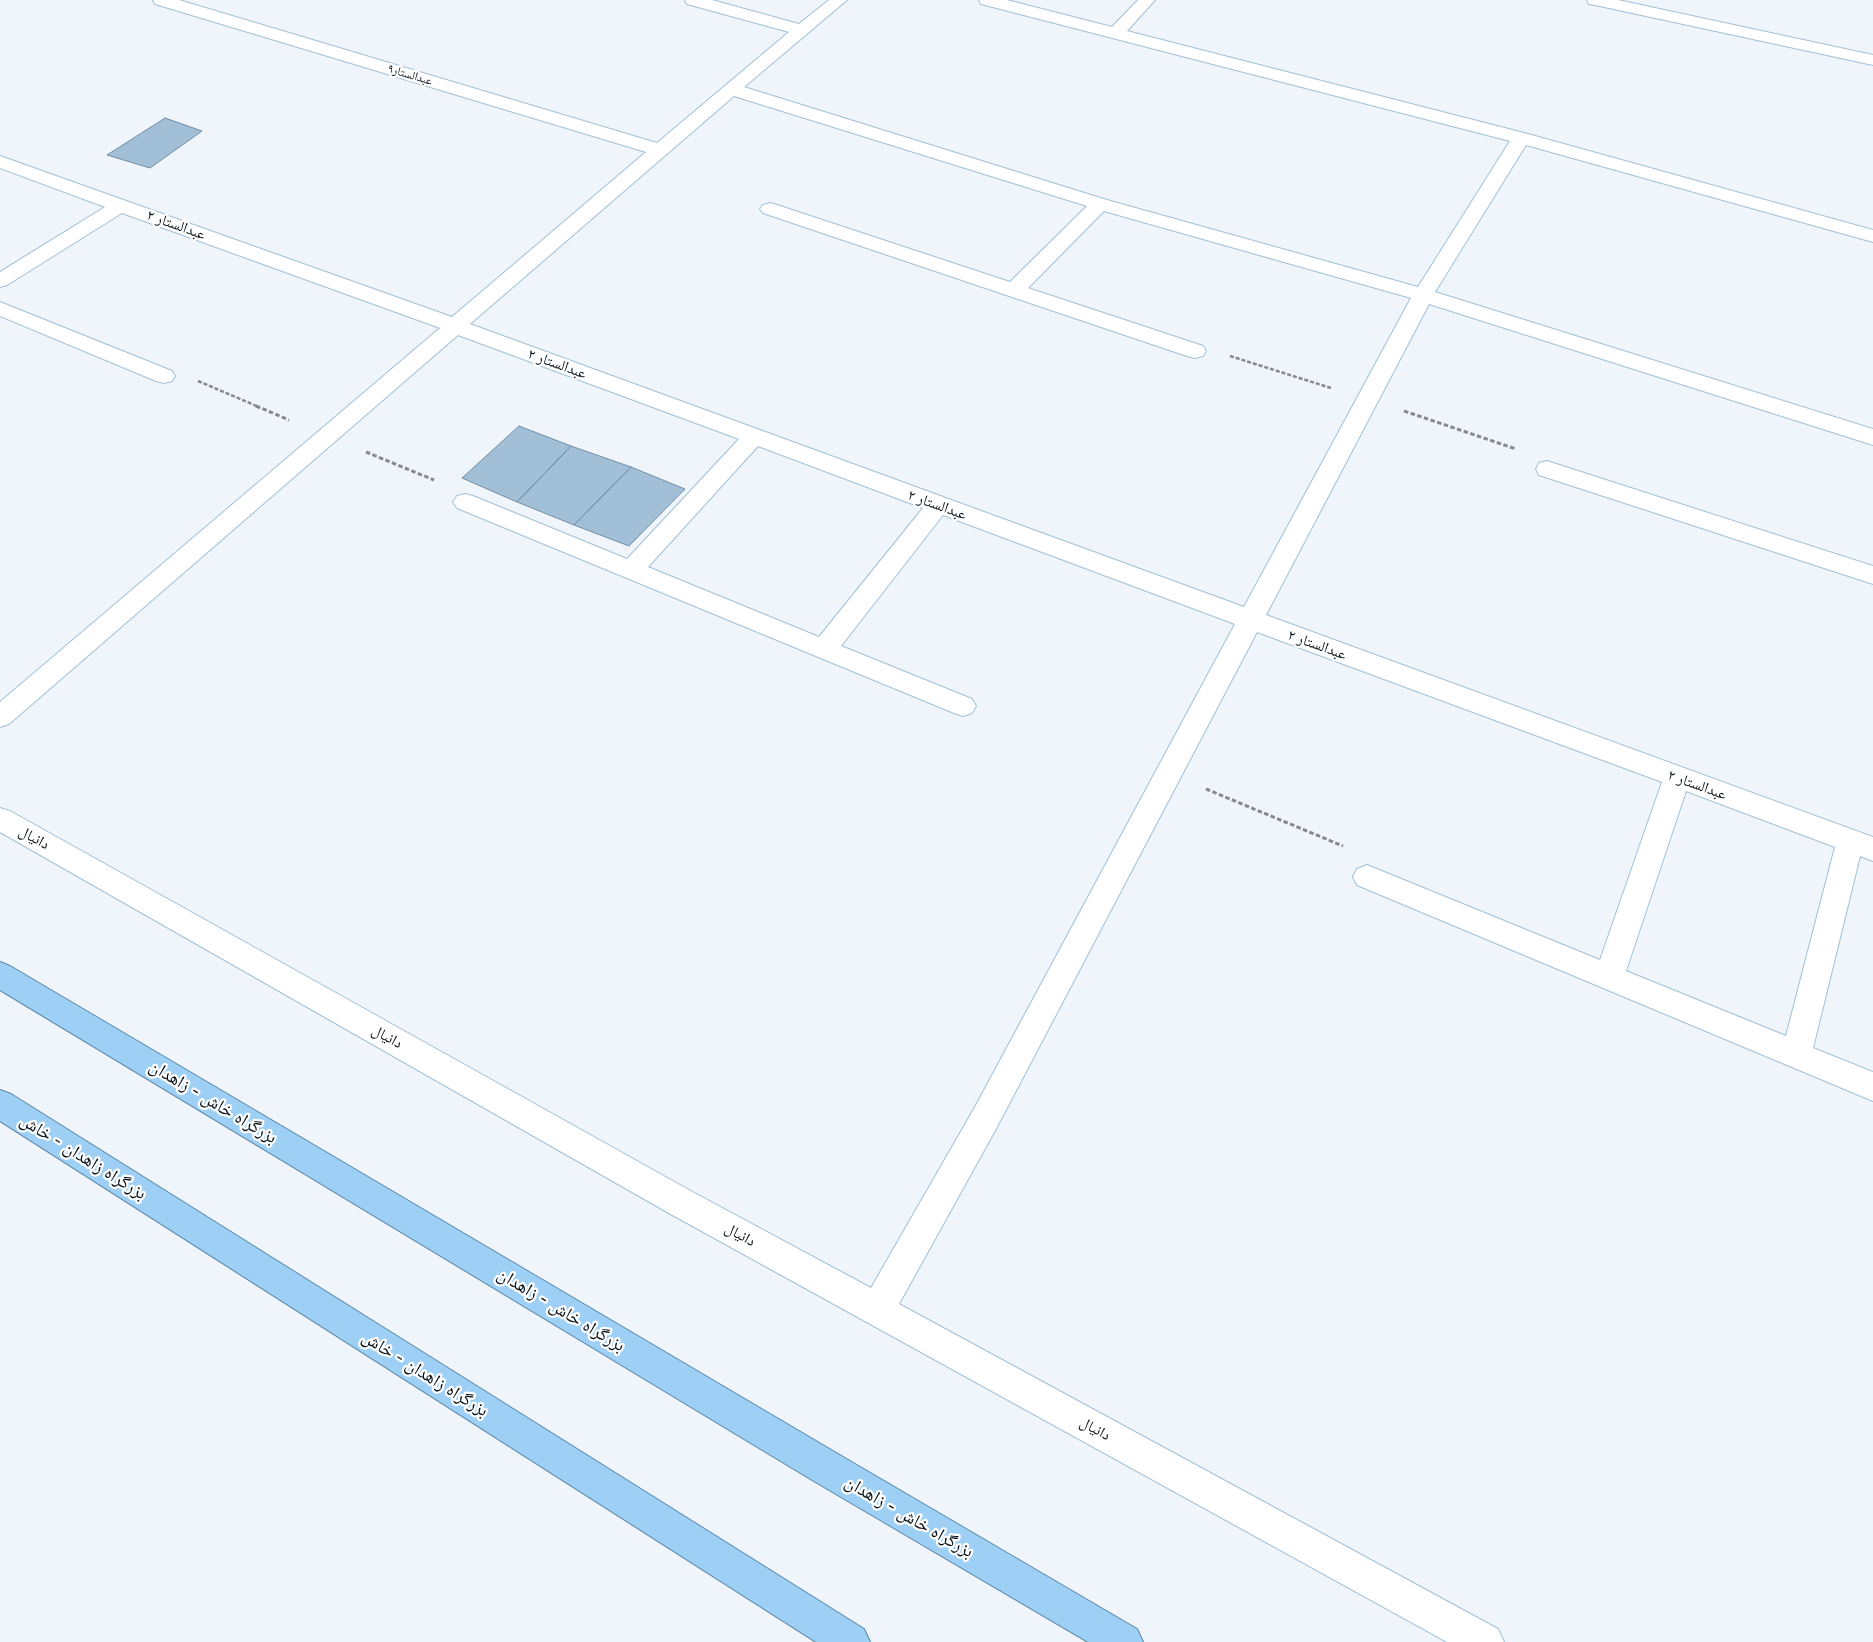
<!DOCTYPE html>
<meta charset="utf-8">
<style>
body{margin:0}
canvas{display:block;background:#eff5fa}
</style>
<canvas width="1873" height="1642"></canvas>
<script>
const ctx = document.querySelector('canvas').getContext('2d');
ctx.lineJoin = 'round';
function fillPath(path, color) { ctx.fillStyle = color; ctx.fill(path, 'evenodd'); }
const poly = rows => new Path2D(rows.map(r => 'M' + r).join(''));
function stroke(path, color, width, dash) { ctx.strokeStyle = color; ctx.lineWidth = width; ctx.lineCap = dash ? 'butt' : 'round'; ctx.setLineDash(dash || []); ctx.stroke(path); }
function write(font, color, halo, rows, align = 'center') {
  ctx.font = font + ' "Roboto Serif","Noto Naskh Arabic",serif'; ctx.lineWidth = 4.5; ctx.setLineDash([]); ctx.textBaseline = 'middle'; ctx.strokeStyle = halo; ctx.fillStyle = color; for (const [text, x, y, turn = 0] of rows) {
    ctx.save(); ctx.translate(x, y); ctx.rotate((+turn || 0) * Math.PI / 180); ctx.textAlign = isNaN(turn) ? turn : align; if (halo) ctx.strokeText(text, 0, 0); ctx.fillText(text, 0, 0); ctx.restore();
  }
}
const building = poly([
 [165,118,202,131,150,168,107,155,165,118],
 [519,426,571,446,517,502,462,478,519,426],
 [571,446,631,467,574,525,517,502,571,446],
 [631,467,685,489,629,546,574,525,631,467]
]);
fillPath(building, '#a1c0d8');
stroke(building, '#718ea5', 1);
const minor = poly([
 [153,0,179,0,657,143,789,32,687,4,685,0,712,0,799,24,829,0,847,0,744,87,1107,200,1418,287,1510,141,981,4,979,0,1007,0,1112,27,1138,0,1155,0,1127,31,1528,134,1873,230,1873,242,1526,145,1435,292,1873,429,1873,445,1429,304,1266,615,1873,837,1873,861,1860,856,1813,1048,1873,1072,1873,1101,1357,885,1353,877,1357,869,1367,865,1600,960,1662,782,1257,632,997,1127,899,1304,1498,1629,1504,1642,1447,1642,667,1212,0,832,0,808,10,811,689,1190,871,1288,975,1107,1235,624,943,515,841,646,972,699,976,706,972,713,963,716,954,713,457,508,453,502,457,496,465,494,473,496,627,559,739,439,458,335,9,724,0,727,0,702,440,328,122,213,7,285,0,287,0,272,105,207,0,168,0,156,452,317,646,152,155,4,153,0],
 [734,96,1087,206,1010,282,777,205,770,203,763,205,760,209,763,213,1187,356,1195,358,1203,356,1206,351,1203,346,1028,288,1104,211,1411,298,1244,607,470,324,734,96],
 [758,446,923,508,819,637,648,567,758,446],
 [1686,791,1835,847,1786,1036,1626,971,1686,791],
 [1587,0,1618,0,1873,55,1873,65,1595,5,1589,4,1587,0],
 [0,302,172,371,175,376,172,381,164,383,156,381,0,316,0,302],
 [1547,461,1873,566,1873,584,1539,475,1536,469,1539,463,1547,461]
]);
const trunk = poly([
 [0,962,10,966,838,1454,1137,1629,1143,1642,1088,1642,812,1480,0,990,0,962],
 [0,1090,11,1094,864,1629,870,1642,816,1642,0,1121,0,1090]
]);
stroke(minor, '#a1c0d8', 2);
stroke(trunk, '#5986a7', 2);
stroke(poly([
 [1230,356,1331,388],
 [198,381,259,407]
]), '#828b91', 2.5, [4, 2]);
stroke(poly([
 [256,406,289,420],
 [1404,411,1516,449],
 [366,452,434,480],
 [1206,789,1343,846]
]), '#828b91', 3, [4.5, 2.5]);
fillPath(minor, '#fff');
fillPath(trunk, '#9ed0f6');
write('12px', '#061119', '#fff', [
 ["عبدالستار۹",410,75,17]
]);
write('15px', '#061119', '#fff', [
 ["عبدالستار ۲",176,225,20],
 ["عبدالستار ۲",557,364,20],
 ["عبدالستار ۲",937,505,20],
 ["عبدالستار ۲",1317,645,20],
 ["عبدالستار ۲",1697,785,20],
 ["دانیال",34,838,29],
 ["دانیال",387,1037,29],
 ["دانیال",740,1235,29],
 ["دانیال",1095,1429,29]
]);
write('18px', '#061119', '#fff', [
 ["بزرگراه خاش - زاهدان",213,1102,31],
 ["بزرگراه زاهدان - خاش",83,1157,32],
 ["بزرگراه خاش - زاهدان",561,1310,31],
 ["بزرگراه زاهدان - خاش",425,1374,32],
 ["بزرگراه خاش - زاهدان",909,1517,30]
]);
</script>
